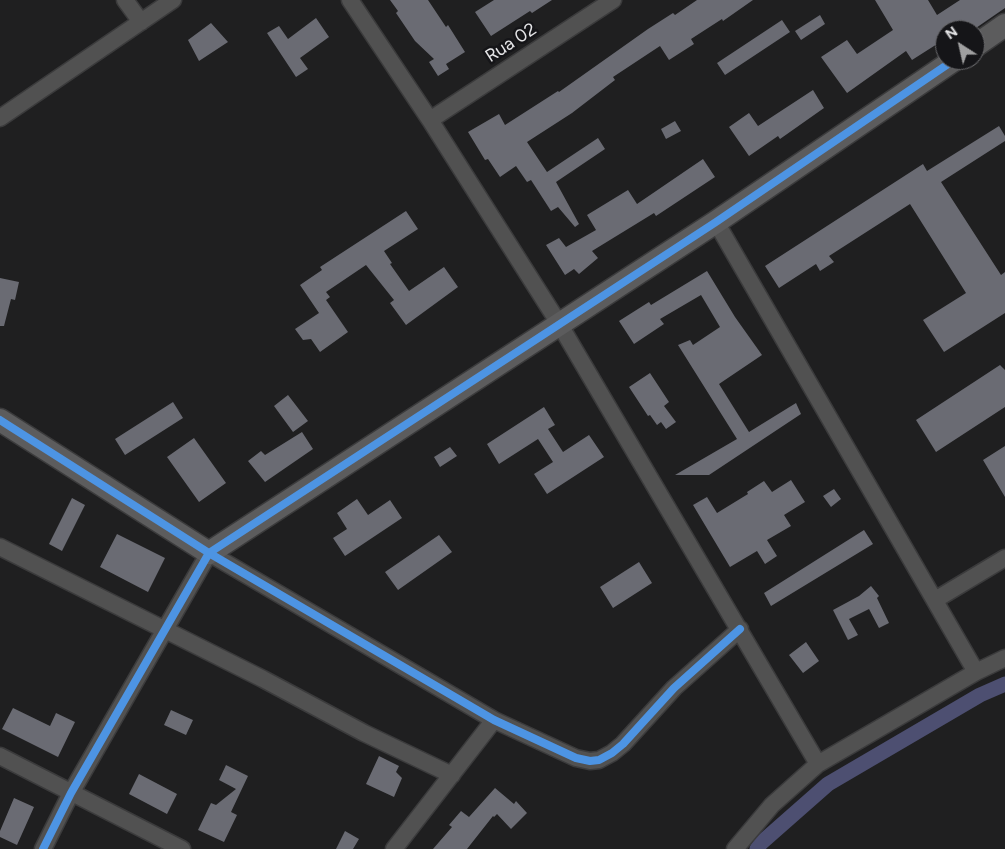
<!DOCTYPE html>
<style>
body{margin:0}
#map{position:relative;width:1005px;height:849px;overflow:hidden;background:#1f1f20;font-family:Figtree,sans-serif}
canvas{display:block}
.north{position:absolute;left:935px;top:20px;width:50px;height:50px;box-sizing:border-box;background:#151518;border:1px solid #68686b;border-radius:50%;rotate:325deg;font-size:14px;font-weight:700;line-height:20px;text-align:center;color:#e5e5e7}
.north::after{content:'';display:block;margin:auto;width:18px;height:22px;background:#a0a0a1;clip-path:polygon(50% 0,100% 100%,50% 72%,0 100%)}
</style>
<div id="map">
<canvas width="1005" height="849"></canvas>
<div class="north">N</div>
</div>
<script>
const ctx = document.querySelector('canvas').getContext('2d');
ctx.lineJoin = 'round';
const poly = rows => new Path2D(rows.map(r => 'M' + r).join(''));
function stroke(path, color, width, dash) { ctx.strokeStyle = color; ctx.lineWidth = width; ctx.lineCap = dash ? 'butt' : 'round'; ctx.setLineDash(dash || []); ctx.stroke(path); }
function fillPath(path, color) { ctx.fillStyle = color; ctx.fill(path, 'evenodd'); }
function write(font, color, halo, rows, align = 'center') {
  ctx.font = font + ' Figtree,sans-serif'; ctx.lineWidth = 5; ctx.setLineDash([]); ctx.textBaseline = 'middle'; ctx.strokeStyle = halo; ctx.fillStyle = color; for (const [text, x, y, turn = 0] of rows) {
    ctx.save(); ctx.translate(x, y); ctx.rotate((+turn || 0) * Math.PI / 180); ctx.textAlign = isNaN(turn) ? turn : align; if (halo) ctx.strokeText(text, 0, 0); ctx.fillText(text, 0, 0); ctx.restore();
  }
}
stroke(poly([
 [757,849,761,843,828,784,980,695,1005,684]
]), '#4d4f71', 15);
fillPath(poly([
 [390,0,428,0,446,27,448,25,465,52,446,64,449,69,438,76,429,62,434,59,415,41,396,13,398,11],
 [494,0,552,0,532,13,530,11,491,36,475,12],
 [697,0,753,0,723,21,722,19,691,39,694,44,669,60,660,46,613,77,615,80,572,113,527,142,547,172,598,138,605,149,556,182,579,224,575,227,558,207,551,211,531,180,527,182,516,166,500,177,488,159,485,160,468,132,499,114,505,125,558,91,559,92,648,29,673,13,675,15],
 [875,0,928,0,937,15,960,0,1005,0,1005,8,973,30,945,30,945,39,912,60,906,51,847,93,821,57,847,40,857,54,893,30],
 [820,15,825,24,801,40,795,31],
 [316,18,329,37,300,58,308,69,296,77,267,33,279,26,288,39],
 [782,20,790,32,725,75,717,63],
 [211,23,228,42,199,61,188,40],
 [813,90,824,108,780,139,778,136,749,156,729,127,749,113,758,126],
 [675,121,681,131,666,139,661,129],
 [999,126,1005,136,1005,141,941,182,1001,275,1005,272,1005,313,944,352,923,320,966,293,910,204,829,256,834,262,820,271,816,264,779,288,765,266,923,164,927,171],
 [703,159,715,177,656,216,654,213,592,251,598,258,579,274,574,269,565,275,546,245,559,238,566,247,596,230,587,215,628,190,637,204],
 [406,211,418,229,384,251,392,263,390,264,409,291,444,267,458,287,406,325,390,303,394,300,366,265,326,292,330,297,326,300,348,332,320,352,311,339,303,340,295,329,319,313,300,285,322,270,320,267],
 [707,271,735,317,762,355,719,384,749,432,796,403,801,414,709,475,675,475,737,439,678,345,690,340,693,345,720,327,701,295,660,319,664,324,634,344,619,321,649,302,651,305],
 [0,278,19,282,15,300,11,299,4,326,0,326],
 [1000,365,1005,370,1005,407,936,452,916,420],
 [650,373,669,402,664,406,676,422,666,429,661,422,657,425,650,415,648,416,629,387],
 [288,395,308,421,293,432,274,406],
 [173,402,183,418,125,455,115,439],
 [544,407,555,425,548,429,563,452,589,435,604,457,547,494,534,474,553,462,538,439,499,464,487,444],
 [302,432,313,449,265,482,248,461,261,451,265,455],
 [194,438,226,483,199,502,167,457],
 [1005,446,1005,497,983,460],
 [450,447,457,456,440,467,434,457],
 [791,480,805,502,784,515,791,526,767,540,777,556,765,564,757,551,730,567,693,505,707,497,717,513,748,494,747,492,764,481,772,492],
 [834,489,841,499,831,507,823,496],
 [72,498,85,505,62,551,49,544],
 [357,499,368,515,390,500,402,518,345,556,333,538,347,529,337,513],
 [864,530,873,544,771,606,764,593],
 [117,534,165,558,148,592,100,567],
 [439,535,452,552,398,590,385,572],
 [639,562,652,583,613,608,600,587],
 [871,586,879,596,877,598,889,623,879,628,869,609,849,619,858,635,848,640,833,610,859,596],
 [806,642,819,661,803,673,789,655],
 [13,708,50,726,56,713,75,722,58,757,2,729],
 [171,710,193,720,186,735,164,725],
 [379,756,399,766,396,772,402,778,394,797,366,784],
 [226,765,248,776,231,812,237,815,224,842,198,830,211,803,216,805,236,789,219,780],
 [139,774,177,794,167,814,129,794],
 [495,788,514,804,516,801,527,813,511,829,497,814,494,817,493,816,467,849,433,849,452,827,449,825,461,811,469,817],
 [14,798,34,807,17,845,0,837,0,831],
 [345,831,359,839,353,849,336,849]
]), '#6a6b73');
const street = poly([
 [125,0,141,22],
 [350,0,430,120,560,325,818,764],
 [0,118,173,0],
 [430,120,613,0],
 [716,222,976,672],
 [0,547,263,679,364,733,452,775],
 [935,600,1005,558],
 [0,756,182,849],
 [43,849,71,793,209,553,494,720,576,758,590,761,599,760,612,753,623,744,674,688,740,629],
 [394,849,494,720],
 [735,849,772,805,818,764,976,672,1005,658]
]);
const secondary = poly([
 [975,46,1005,25],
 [0,420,209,553,716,222,954,60]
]);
stroke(street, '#3b3b3c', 19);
stroke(secondary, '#3b3b3c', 25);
stroke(street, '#515151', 16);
stroke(secondary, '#5c5c5d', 22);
stroke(poly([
 [0,420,209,553,716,222,954,60],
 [43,849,71,793,209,553,494,720,576,758,590,761,599,760,612,753,623,744,674,688,740,629]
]), '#4d94e3', 8);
write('18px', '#e5e5e7', '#151518', [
 ["Rua 02",511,43,-33]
]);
</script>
